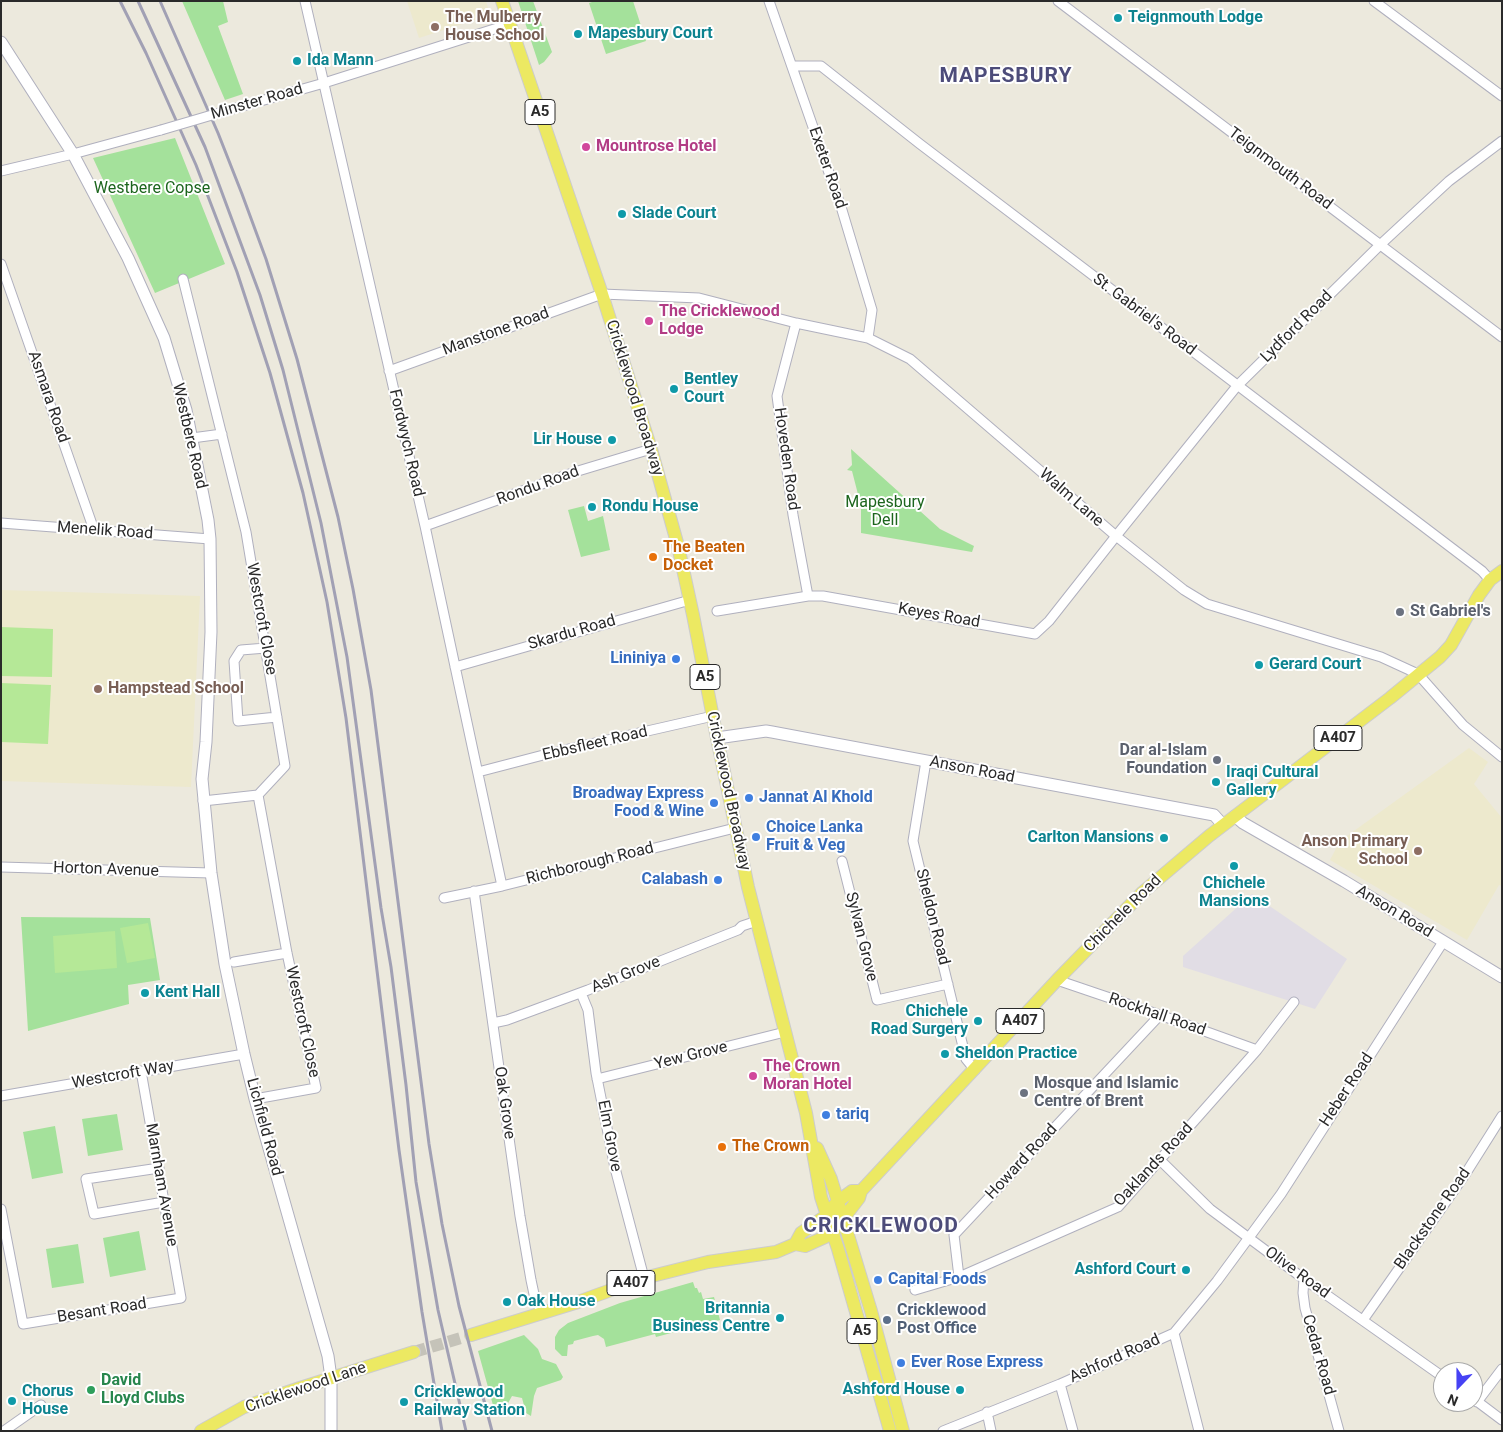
<!DOCTYPE html>
<style>
body{margin:0}
#map{position:relative;width:1503px;height:1432px;overflow:hidden;background:#ece9dd;font-family:Roboto,sans-serif}
canvas{display:block}
.frame{position:absolute;inset:0;border:2px solid #2a2a2a;pointer-events:none}
.north{position:absolute;left:1433px;top:1362px;width:50px;height:50px;box-sizing:border-box;background:#fff;border:1px solid #aaa;border-radius:50%;rotate:202deg;font-size:14px;font-weight:700;line-height:20px;text-align:center;color:#2a2a2a}
.north::after{content:'';display:block;margin:auto;width:18px;height:22px;background:#4642f4;clip-path:polygon(50% 0,100% 100%,50% 72%,0 100%)}
</style>
<div id="map">
<canvas width="1503" height="1432"></canvas>
<div class="frame"></div>
<div class="north">N</div>
</div>
<script>
const ctx = document.querySelector('canvas').getContext('2d');
ctx.lineJoin = 'round';
function fillPath(path, color) { ctx.fillStyle = color; ctx.fill(path, 'evenodd'); }
const poly = rows => new Path2D(rows.map(r => 'M' + r).join(''));
function stroke(path, color, width, dash) { ctx.strokeStyle = color; ctx.lineWidth = width; ctx.lineCap = dash ? 'butt' : 'round'; ctx.setLineDash(dash || []); ctx.stroke(path); }
function write(font, color, halo, rows, align = 'center') {
  ctx.font = font + ' Roboto,sans-serif'; ctx.lineWidth = 4; ctx.setLineDash([]); ctx.textBaseline = 'middle'; ctx.strokeStyle = halo; ctx.fillStyle = color; for (const [text, x, y, turn = 0] of rows) {
    ctx.save(); ctx.translate(x, y); ctx.rotate((+turn || 0) * Math.PI / 180); ctx.textAlign = isNaN(turn) ? turn : align; if (halo) ctx.strokeText(text, 0, 0); ctx.fillText(text, 0, 0); ctx.restore();
  }
}
fillPath(poly([
 [1252,894,1347,959,1315,1009,1183,967,1183,956]
]), '#e1dde5');
fillPath(poly([
 [407,1,486,1,490,15,419,38],
 [1,590,200,596,191,787,1,781],
 [1469,748,1488,762,1474,784,1502,818,1502,886,1499,885,1467,940,1330,860,1340,841]
]), '#ede9cd');
fillPath(poly([
 [182,1,223,1,228,22,218,26,243,94,225,100],
 [518,1,533,1,552,52,544,62,539,65],
 [595,1,633,1,646,41,606,54,589,3],
 [175,138,225,264,155,293,93,158],
 [851,449,940,529,974,546,972,552,861,533,861,506,852,471,847,470,852,465],
 [584,506,588,521,603,516,610,550,581,557,568,510],
 [21,917,150,918,160,980,128,985,129,1004,28,1031],
 [117,1114,123,1150,88,1156,82,1119],
 [55,1126,63,1173,32,1179,23,1132],
 [139,1231,146,1270,110,1277,103,1238],
 [78,1244,84,1283,52,1288,46,1249],
 [693,1282,695,1288,697,1288,699,1293,701,1292,703,1299,714,1297,720,1320,656,1337,655,1334,606,1347,604,1339,598,1335,593,1336,574,1341,573,1344,568,1345,567,1356,562,1356,555,1349,555,1337,559,1330,568,1323,620,1303],
 [524,1335,538,1349,542,1359,556,1364,563,1377,561,1380,537,1388,534,1396,531,1416,526,1413,522,1398,512,1396,502,1414,496,1416,478,1351]
]), '#a4e19b');
fillPath(poly([
 [1,627,53,629,52,677,1,676],
 [1,683,51,685,48,744,1,742],
 [148,923,155,958,127,963,120,928],
 [115,931,117,968,55,973,53,936]
]), '#b5e897');
stroke(poly([
 [414,1352,471,1335]
]), '#c5c3b9', 12, [12, 6]);
const street = poly([
 [305,1,425,526,502,886],
 [769,1,842,210,872,310,868,338],
 [1058,1,1502,337],
 [1374,1,1502,96],
 [792,66,821,66,920,144,1482,571,1490,580],
 [229,110,324,83,510,24],
 [1,171,73,154,161,130],
 [1,264,94,530],
 [183,279,246,532,285,766,258,795,287,953,316,1088,255,1099],
 [796,323,777,396,793,515,808,596],
 [389,371,602,294,699,298,796,323,868,338,910,359,1116,536,1184,590,1207,604,1381,657,1418,674,1463,725,1502,757],
 [192,438,222,434],
 [1,523,210,539],
 [425,526,578,471,651,449],
 [717,611,808,596,823,596,1035,634,1049,621,1116,536,1237,386,1381,244,1449,181,1502,141],
 [266,648,241,650,234,661,238,721,277,717],
 [455,667,690,600],
 [926,761,913,841,966,1059,975,1070],
 [478,772,551,753,713,716],
 [203,801,258,795],
 [842,861,877,1000,948,984],
 [1,867,211,873],
 [474,891,520,1216,531,1280,534,1294,538,1299,540,1313],
 [444,898,502,886,735,828],
 [234,962,287,953],
 [1057,980,1160,1015,1257,1050],
 [581,993,588,1010,596,1073,615,1168,644,1278],
 [493,1023,507,1020,588,990,738,930,742,926,757,921],
 [597,1079,785,1032],
 [1,1096,244,1054],
 [1160,1160,1210,1209,1304,1279,1443,1377],
 [159,1168,86,1179,94,1214,164,1202],
 [1,1209,23,1324,181,1298,141,1071],
 [959,1277,954,1235,1160,1015],
 [1304,1279,1303,1293,1305,1308,1339,1431],
 [915,1290,959,1277,1118,1207,1257,1050,1294,1002],
 [1363,1320,1466,1173,1502,1116],
 [1174,1333,1199,1431],
 [1060,1384,1073,1431],
 [1474,1399,1502,1420],
 [1477,1402,1502,1369],
 [987,1412,991,1431],
 [4,1431,41,1405],
 [943,1431,1060,1384,1174,1333,1217,1281,1281,1194,1443,942]
]);
const secondary = poly([
 [1,42,73,154,128,258,164,338,186,410,208,520,210,539,211,632,206,742,202,779,211,873,225,964,244,1054,255,1099,328,1356,331,1378,331,1431],
 [717,738,766,731,772,732,1214,815,1223,825],
 [1235,816,1243,823,1344,881,1502,977]
]);
const primary = poly([
 [502,1,602,294,651,449,678,546,693,615,717,738,748,887,806,1113,821,1197,838,1249,890,1431],
 [817,1148,831,1179,871,1311,903,1431],
 [795,1244,801,1233,827,1215,837,1202,852,1191,861,1191],
 [471,1335,578,1302,644,1278,708,1262,776,1252,795,1244,805,1246,825,1237,833,1232,859,1198,861,1191,1057,980,1143,892,1209,836,1390,698,1440,657,1451,645,1479,595,1490,580,1502,571],
 [201,1431,244,1407,300,1388,414,1352]
]);
stroke(street, '#b0b0be', 11);
stroke(secondary, '#b0b0be', 13);
stroke(primary, '#ccc', 14);
stroke(street, '#fff', 9);
stroke(secondary, '#fff', 11);
stroke(primary, '#ece962', 12);
stroke(poly([
 [120,1,146,53,196,165,237,272,270,373,303,493,327,602,346,718,399,1150,422,1312,442,1431],
 [138,1,205,147,260,295,283,370,321,523,347,657,381,908,391,967,406,1085,416,1182,438,1310,466,1431],
 [160,1,218,133,242,194,266,259,297,359,338,517,353,589,371,690,429,1144,442,1224,459,1306,492,1431]
]), '#a1a0b4', 3);
const streetBridge = poly([
 [161,130,229,110]
]);
stroke(streetBridge, '#b0b0be', 11, []);
stroke(streetBridge, '#fff', 9);
for (const [x, y, r, color] of [
 [1118,18,5,"#0f9aa8"],
 [435,27,5,"#8d6e63"],
 [578,34,5,"#0f9aa8"],
 [297,61,5,"#0f9aa8"],
 [586,147,5,"#d1479c"],
 [622,214,5,"#0f9aa8"],
 [649,321,5,"#d1479c"],
 [674,389,5,"#0f9aa8"],
 [612,440,5,"#0f9aa8"],
 [592,507,5,"#0f9aa8"],
 [653,557,5,"#e8710a"],
 [1400,612,5,"#6b7280"],
 [676,659,5,"#3f7fe0"],
 [1259,665,5,"#0f9aa8"],
 [98,689,5,"#8d6e63"],
 [1217,760,5,"#6b7280"],
 [1216,782,5,"#0f9aa8"],
 [749,798,5,"#3f7fe0"],
 [714,803,5,"#3f7fe0"],
 [756,837,5,"#3f7fe0"],
 [1164,838,5,"#0f9aa8"],
 [1418,851,5,"#8d6e63"],
 [1234,866,5,"#0f9aa8"],
 [718,880,5,"#3f7fe0"],
 [145,993,5,"#0f9aa8"],
 [978,1021,5,"#0f9aa8"],
 [945,1054,5,"#0f9aa8"],
 [753,1076,5,"#d1479c"],
 [1024,1093,5,"#6b7280"],
 [826,1115,5,"#3f7fe0"],
 [722,1147,5,"#e8710a"],
 [1186,1270,5,"#0f9aa8"],
 [878,1280,5,"#3f7fe0"],
 [507,1302,5,"#0f9aa8"],
 [780,1318,5,"#0f9aa8"],
 [887,1320,5,"#5c6f8a"],
 [901,1363,5,"#3f7fe0"],
 [91,1390,5,"#2e9e5b"],
 [960,1390,5,"#0f9aa8"],
 [12,1401,5,"#0f9aa8"],
 [404,1402,5,"#0f9aa8"]
]) { const dot = new Path2D(); dot.arc(x, y, r, 0, 2 * Math.PI); ctx.fillStyle = color; ctx.fill(dot); stroke(dot, '#fff', 2); }
for (const [x, y, w] of [
 [540,112,30],
 [705,677,30],
 [1338,738,48],
 [1020,1021,48],
 [631,1283,48],
 [862,1331,30]
]) { const box = new Path2D(); box.roundRect(x - w / 2, y - 12.5, w, 25, 4); ctx.fillStyle = '#fff'; ctx.fill(box); stroke(box, '#2a2a2a', 1); }
write('bold 15px', '#2a2a2a', null, [
 ["A5",540,112],
 ["A5",705,677],
 ["A407",1338,738],
 ["A407",1020,1021],
 ["A407",631,1283],
 ["A5",862,1331]
]);
write('bold 16px', '#785e54', '#fff', [
 ["The Mulberry",445,18],
 ["House School",445,36],
 ["Hampstead School",108,689],
 ["Anson Primary",1408,842,"right"],
 ["School",1408,860,"right"]
], 'left');
write('bold 16px', '#0d838f', '#fff', [
 ["Teignmouth Lodge",1128,18],
 ["Mapesbury Court",588,34],
 ["Ida Mann",307,61],
 ["Slade Court",632,214],
 ["Bentley",684,380],
 ["Court",684,398],
 ["Lir House",602,440,"right"],
 ["Rondu House",602,507],
 ["Gerard Court",1269,665],
 ["Iraqi Cultural",1226,773],
 ["Gallery",1226,791],
 ["Carlton Mansions",1154,838,"right"],
 ["Chichele",1234,884,"center"],
 ["Mansions",1234,902,"center"],
 ["Kent Hall",155,993],
 ["Chichele",968,1012,"right"],
 ["Road Surgery",968,1030,"right"],
 ["Sheldon Practice",955,1054],
 ["Ashford Court",1176,1270,"right"],
 ["Oak House",517,1302],
 ["Britannia",770,1309,"right"],
 ["Business Centre",770,1327,"right"],
 ["Ashford House",950,1390,"right"],
 ["Chorus",22,1392],
 ["House",22,1410],
 ["Cricklewood",414,1393],
 ["Railway Station",414,1411]
], 'left');
write('16px', '#2a2a2a', '#fff', [
 ["Minster Road",257,102,-16],
 ["Exeter Road",827,168,71],
 ["Teignmouth Road",1280,169,37],
 ["St. Gabriel's Road",1144,315,37],
 ["Lydford Road",1297,327,-45],
 ["Manstone Road",496,332,-20],
 ["Asmara Road",48,397,71],
 ["Cricklewood Broadway",634,398,73],
 ["Westbere Road",189,436,77],
 ["Fordwych Road",406,443,77],
 ["Hoveden Road",786,459,82],
 ["Rondu Road",538,486,-20],
 ["Walm Lane",1071,498,41],
 ["Menelik Road",105,531,4],
 ["Keyes Road",939,616,10],
 ["Westcroft Close",261,619,80],
 ["Skardu Road",572,633,-16],
 ["Ebbsfleet Road",595,744,-13],
 ["Anson Road",972,770,11],
 ["Cricklewood Broadway",728,791,78],
 ["Richborough Road",590,864,-14],
 ["Horton Avenue",106,870,2],
 ["Anson Road",1394,912,31],
 ["Chichele Road",1123,914,-45],
 ["Sheldon Road",932,917,76],
 ["Sylvan Grove",861,937,76],
 ["Ash Grove",626,975,-22],
 ["Rockhall Road",1157,1015,19],
 ["Westcroft Close",302,1022,78],
 ["Yew Grove",691,1056,-14],
 ["Westcroft Way",123,1075,-10],
 ["Heber Road",1347,1090,-57],
 ["Oak Grove",504,1103,82],
 ["Lichfield Road",264,1127,75],
 ["Elm Grove",609,1136,79],
 ["Howard Road",1022,1162,-47],
 ["Oaklands Road",1154,1165,-47],
 ["Marnham Avenue",161,1185,80],
 ["Blackstone Road",1433,1219,-55],
 ["Olive Road",1297,1273,36],
 ["Besant Road",102,1311,-9],
 ["Cedar Road",1318,1355,74],
 ["Ashford Road",1115,1359,-24],
 ["Cricklewood Lane",306,1388,-19]
]);
write('bold 16px', '#b23c85', '#fff', [
 ["Mountrose Hotel",596,147],
 ["The Cricklewood",659,312],
 ["Lodge",659,330],
 ["The Crown",763,1067],
 ["Moran Hotel",763,1085]
], 'left');
write('16px', '#1c651d', '#fff', [
 ["Westbere Copse",152,189],
 ["Mapesbury",885,503],
 ["Dell",885,521]
]);
write('bold 16px', '#c56008', '#fff', [
 ["The Beaten",663,548],
 ["Docket",663,566],
 ["The Crown",732,1147]
], 'left');
write('bold 16px', '#5b616d', '#fff', [
 ["St Gabriel's",1410,612],
 ["Dar al-Islam",1207,751,"right"],
 ["Foundation",1207,769,"right"],
 ["Mosque and Islamic",1034,1084],
 ["Centre of Brent",1034,1102]
], 'left');
write('bold 16px', '#366cbe', '#fff', [
 ["Lininiya",666,659,"right"],
 ["Broadway Express",704,794,"right"],
 ["Food & Wine",704,812,"right"],
 ["Jannat Al Khold",759,798],
 ["Choice Lanka",766,828],
 ["Fruit & Veg",766,846],
 ["Calabash",708,880,"right"],
 ["tariq",836,1115],
 ["Capital Foods",888,1280],
 ["Ever Rose Express",911,1363]
], 'left');
write('bold 16px', '#4e5e75', '#fff', [
 ["Cricklewood",897,1311],
 ["Post Office",897,1329]
], 'left');
write('bold 16px', '#27864d', '#fff', [
 ["David",101,1381],
 ["Lloyd Clubs",101,1399]
], 'left');
ctx.letterSpacing = '1px';
write('bold 21px', '#4d4c7a', '#fff', [
 ["MAPESBURY",1006,77],
 ["CRICKLEWOOD",881,1227]
]);
ctx.letterSpacing = '0px';
</script>
